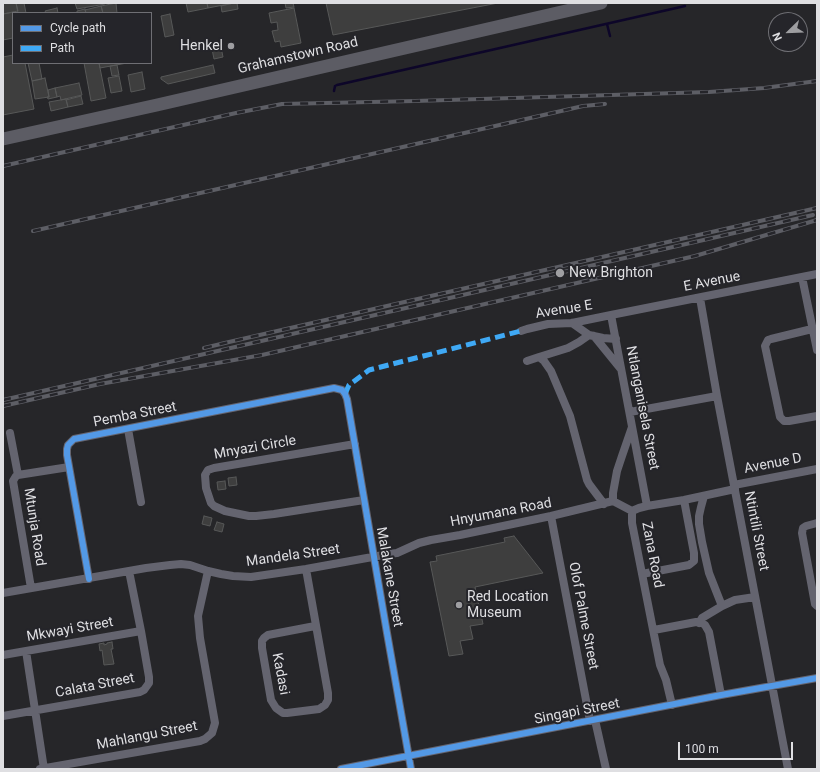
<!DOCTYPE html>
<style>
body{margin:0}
#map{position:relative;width:820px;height:772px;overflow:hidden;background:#262629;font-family:Roboto,sans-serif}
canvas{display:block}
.frame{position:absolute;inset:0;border:4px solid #dfdfe2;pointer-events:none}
.legend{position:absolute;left:12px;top:12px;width:140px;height:52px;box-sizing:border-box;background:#25252a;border:1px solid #6f6f74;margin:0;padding:5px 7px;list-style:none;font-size:12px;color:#dfdfe2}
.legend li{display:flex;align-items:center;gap:8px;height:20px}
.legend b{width:20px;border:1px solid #6f6f74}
.north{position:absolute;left:768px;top:12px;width:40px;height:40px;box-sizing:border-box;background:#25252a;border:1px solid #6f6f74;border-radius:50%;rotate:247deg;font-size:11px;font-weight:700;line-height:16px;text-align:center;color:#dfdfe2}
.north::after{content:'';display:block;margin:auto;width:14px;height:18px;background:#9e9ea1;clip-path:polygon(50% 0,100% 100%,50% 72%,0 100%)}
.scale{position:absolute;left:678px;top:742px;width:115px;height:18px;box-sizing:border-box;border:2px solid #dfdfe2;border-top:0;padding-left:5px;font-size:12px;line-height:14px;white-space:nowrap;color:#dfdfe2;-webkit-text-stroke:3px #25252a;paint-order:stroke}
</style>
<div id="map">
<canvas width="820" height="772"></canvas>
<div class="frame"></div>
<ul class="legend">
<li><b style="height:5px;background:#5399e6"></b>Cycle path</li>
<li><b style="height:5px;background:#3fa9f5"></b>Path</li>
</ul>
<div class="north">N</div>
<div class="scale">100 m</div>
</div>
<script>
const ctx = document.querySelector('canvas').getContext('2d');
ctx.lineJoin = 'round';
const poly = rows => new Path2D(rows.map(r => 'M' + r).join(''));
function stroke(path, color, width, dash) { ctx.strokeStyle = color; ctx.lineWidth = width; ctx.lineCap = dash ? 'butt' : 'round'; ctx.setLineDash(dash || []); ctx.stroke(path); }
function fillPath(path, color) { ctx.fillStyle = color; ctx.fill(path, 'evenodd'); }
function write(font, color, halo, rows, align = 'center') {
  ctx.font = font + ' Roboto,sans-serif'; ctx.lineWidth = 4; ctx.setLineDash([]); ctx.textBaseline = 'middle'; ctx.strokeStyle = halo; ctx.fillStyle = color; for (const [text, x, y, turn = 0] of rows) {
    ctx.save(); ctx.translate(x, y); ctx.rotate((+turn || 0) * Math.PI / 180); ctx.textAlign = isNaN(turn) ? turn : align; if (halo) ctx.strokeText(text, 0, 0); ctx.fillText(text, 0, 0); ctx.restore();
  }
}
stroke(poly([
 [607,24,610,36],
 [334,91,335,86,337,85,685,6]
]), '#0d0629', 2.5);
const building = poly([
 [3,3,16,3,18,11,3,14,3,3],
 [16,3,24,3,26,13,18,13,16,3],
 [75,3,105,3,105,4,77,9,75,3],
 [116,3,117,13,103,13,101,6,116,3],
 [186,3,207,3,208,8,188,12,186,3],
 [207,3,234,3,208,8,207,3],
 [234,3,237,3,238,9,222,12,221,6,234,3],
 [285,3,293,3,294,7,286,8,285,3],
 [326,3,498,3,333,35,326,3],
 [101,6,103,13,86,13,85,10,101,6],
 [57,8,58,13,46,13,45,11,57,8],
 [294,8,301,43,281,47,280,41,275,42,272,31,278,30,277,22,271,23,269,13,294,8],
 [85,9,86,13,77,13,77,11,85,9],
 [14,12,14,13,13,13,13,38,3,40,3,14,14,12],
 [170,14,174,35,165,37,161,16,170,14],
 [221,47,223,57,214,59,212,49,221,47],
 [13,55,13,63,25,63,34,109,8,114,3,115,3,57,13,55],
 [28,63,39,63,42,79,32,81,28,63],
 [84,63,99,63,106,98,91,101,84,63],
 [99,63,127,63,100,68,99,63],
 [117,65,119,75,112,76,110,66,117,65],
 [213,65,215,73,168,84,161,79,161,77,213,65],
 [142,72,145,89,131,92,128,75,142,72],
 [119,76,122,91,111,93,108,78,119,76],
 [45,78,49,97,35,99,32,81,45,78],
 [79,83,82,95,61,100,60,96,57,97,55,88,79,83],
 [55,88,57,97,48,99,47,97,49,97,48,90,55,88],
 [81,96,83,104,68,107,66,100,81,96],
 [66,99,68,107,51,111,49,102,66,99],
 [236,477,237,485,229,486,228,478,236,477],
 [225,481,226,489,218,490,217,482,225,481],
 [204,516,212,518,210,526,202,524,204,516],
 [217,522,224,524,222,532,214,530,217,522],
 [514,536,543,573,475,587,483,624,470,626,473,639,460,641,463,654,449,656,430,562,437,561,436,556,505,542,504,538,514,536],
 [112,642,113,649,111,649,114,664,104,665,102,650,100,651,99,644,104,643,104,645,107,644,107,643,112,642]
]);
fillPath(building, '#3e3e3e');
stroke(building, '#575858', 1);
stroke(poly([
 [802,277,817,350],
 [700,298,717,396,788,769],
 [611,315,647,506],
 [572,323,589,335,603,338,616,339],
 [812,329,771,339,768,340,765,346,780,417,784,421,789,421,817,416],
 [521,331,527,329,548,324,572,323,611,315,817,274],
 [594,336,620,368],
 [539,357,568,348,579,342,589,335],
 [527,361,539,357,544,361,551,371,570,416,587,480,589,484,604,504],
 [630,412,717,396],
 [128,429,141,502],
 [10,433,18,475],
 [355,444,214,468,208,470,205,475,206,488,211,503,214,506,225,511,249,516,256,516,274,514,364,500],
 [734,485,817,469],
 [704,496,701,507,699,516,699,524,702,542,709,573,722,606],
 [613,501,613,493,617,471,622,456,632,427],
 [632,511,632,523,660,665,666,680,672,705],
 [632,511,639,508,647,506,684,500,735,489],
 [551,516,590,721],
 [817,523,806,526,803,528,802,533,815,604,817,606],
 [306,569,328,693,328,700,325,705,319,709,287,713,283,713,276,708,271,700,262,648,262,641,264,638,268,635,315,626],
 [642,574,689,565,694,561,694,553,684,500],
 [89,579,67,455,67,449,68,445,74,439,334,388,342,390,345,394,347,399,387,633,411,769],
 [31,588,13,481,16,476,18,475,69,467],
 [3,593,146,568,170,565,181,564,190,565,208,571,221,574,233,576,251,577,306,569,389,554,397,553,419,543,431,540,460,535,551,516,613,501,632,511],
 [699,623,702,618,722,606,735,600,755,597],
 [654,630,696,622,702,623,705,625,709,632,721,695],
 [26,651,44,769],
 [3,655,141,631],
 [3,716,140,692,144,690,149,683,149,677,141,631,129,571],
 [595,720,606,769],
 [40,769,200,741,205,739,212,733,215,723,200,638,198,616,208,571],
 [341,769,721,695,817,678]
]), '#64646f', 8);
stroke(poly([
 [3,139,157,105,601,3]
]), '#5c5c64', 13);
const rail = poly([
 [3,166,236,113,282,104,415,101,709,92,764,88,817,81],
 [33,231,570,109,583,106,605,104],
 [204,348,229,342,817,208],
 [3,400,813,215],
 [3,406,100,384,262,355,695,256,817,220]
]);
stroke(rail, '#5d5e65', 4);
stroke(rail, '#25252a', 2.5, [8]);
stroke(poly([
 [345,394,349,385,369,370,521,331]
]), '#3fa9f5', 5, [10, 5]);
stroke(poly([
 [89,579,67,455,67,449,68,445,74,439,334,388,342,390,345,394,347,399,387,633,411,769],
 [341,769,721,695,817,678]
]), '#5399e6', 6);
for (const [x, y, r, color] of [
 [231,46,4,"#9e9ea1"],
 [560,273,5,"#9e9ea1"],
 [459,605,4,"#9e9ea1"]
]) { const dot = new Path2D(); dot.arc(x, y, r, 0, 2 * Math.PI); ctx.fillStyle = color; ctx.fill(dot); stroke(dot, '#25252a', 1.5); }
write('14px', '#dfdfe2', '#25252a', [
 ["Henkel",223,46,"right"],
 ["New Brighton",569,273],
 ["Red Location",467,597],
 ["Museum",467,613]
], 'left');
write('14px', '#dfdfe2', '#25252a', [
 ["Grahamstown Road",298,56,-13],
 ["E Avenue",712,282,-11],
 ["Avenue E",564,310,-9],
 ["Ntlanganisela Street",642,408,79],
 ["Pemba Street",135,415,-11],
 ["Mnyazi Circle",255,448,-10],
 ["Avenue D",773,464,-11],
 ["Hnyumana Road",501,513,-11],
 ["Mtunja Road",34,527,81],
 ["Ntintili Street",756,531,79],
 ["Zana Road",652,555,79],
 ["Mandela Street",293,556,-8],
 ["Malakane Street",389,577,80],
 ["Olof Palme Street",583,616,79],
 ["Mkwayi Street",70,630,-10],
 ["Kadasi",280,674,79],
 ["Calata Street",95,686,-11],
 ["Singapi Street",577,712,-11],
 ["Mahlangu Street",147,736,-11]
]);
</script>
